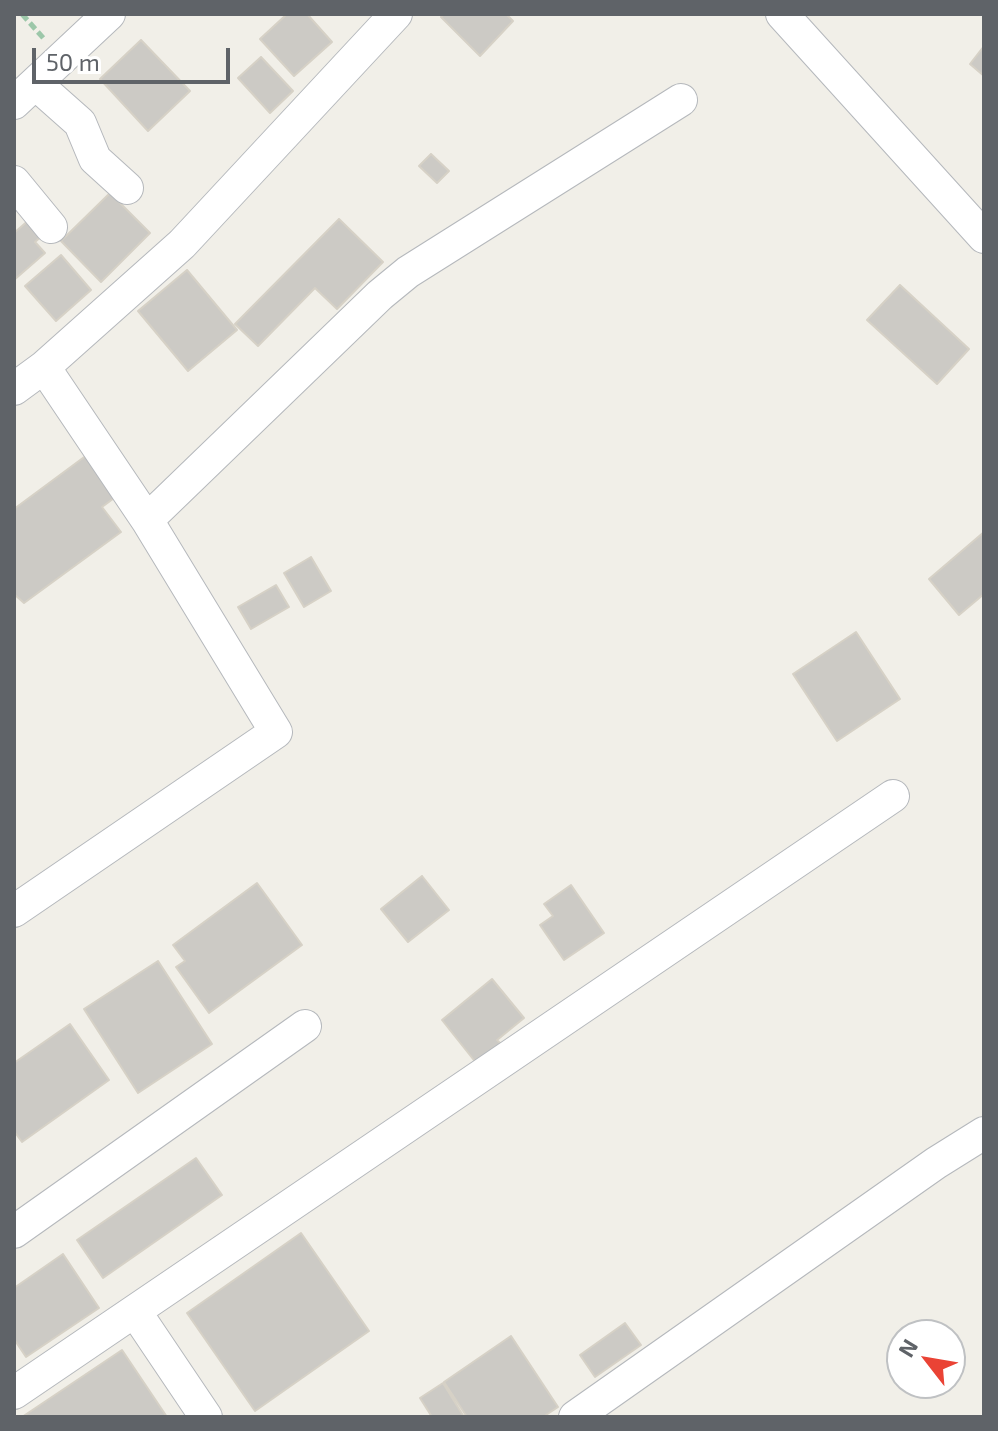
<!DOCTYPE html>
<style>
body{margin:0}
#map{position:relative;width:998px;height:1431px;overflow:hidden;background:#f1efe8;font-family:"Exo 2",sans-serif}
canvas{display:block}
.frame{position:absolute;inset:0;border:16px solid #5f6368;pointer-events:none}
.north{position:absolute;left:886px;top:1319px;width:80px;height:80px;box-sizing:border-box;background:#fff;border:2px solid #bfc1c3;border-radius:50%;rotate:301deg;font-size:22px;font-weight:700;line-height:32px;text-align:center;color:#5f6368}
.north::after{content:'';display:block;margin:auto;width:28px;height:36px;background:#ea4335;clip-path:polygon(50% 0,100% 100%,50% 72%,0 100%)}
.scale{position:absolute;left:32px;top:48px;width:198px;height:36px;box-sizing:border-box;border:4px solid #5f6368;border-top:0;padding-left:10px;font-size:24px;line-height:28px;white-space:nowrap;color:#5f6368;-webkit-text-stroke:6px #fff;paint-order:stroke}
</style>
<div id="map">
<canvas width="998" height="1431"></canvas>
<div class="frame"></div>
<div class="north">N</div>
<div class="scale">50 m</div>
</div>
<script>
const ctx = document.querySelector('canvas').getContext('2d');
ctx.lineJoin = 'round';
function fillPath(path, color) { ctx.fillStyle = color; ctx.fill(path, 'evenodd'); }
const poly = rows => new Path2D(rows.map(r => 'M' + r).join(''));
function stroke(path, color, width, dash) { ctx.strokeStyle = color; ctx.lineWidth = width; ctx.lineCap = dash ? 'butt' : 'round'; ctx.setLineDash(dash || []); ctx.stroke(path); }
const building = poly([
 [287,14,307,14,332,42,294,76,260,39,287,14],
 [444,14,506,14,513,21,480,56,441,17,444,14],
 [141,40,190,91,148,131,100,79,141,40],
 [984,46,984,76,970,64,984,46],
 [261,57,293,91,270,113,238,78,261,57],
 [431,154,449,171,437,183,419,166,431,154],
 [110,193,150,233,101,282,61,241,110,193],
 [30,219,44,234,35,242,45,253,14,280,14,233,30,219],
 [339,219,383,262,337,309,315,288,258,346,235,324,339,219],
 [61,255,91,290,56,321,25,286,61,255],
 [187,270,237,330,188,371,138,311,187,270],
 [900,285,969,349,937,384,867,320,900,285],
 [95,449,125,490,102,507,121,532,24,603,14,594,14,509,95,449],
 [984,532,984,594,959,615,929,579,984,532],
 [311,557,331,591,304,607,284,573,311,557],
 [276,585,289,607,251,629,238,607,276,585],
 [856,632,900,699,837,741,793,674,856,632],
 [422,876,449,910,408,942,381,909,422,876],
 [257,883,302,945,209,1013,176,967,185,961,173,945,257,883],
 [571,885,604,933,564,960,540,925,553,916,544,904,571,885],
 [158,961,212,1044,138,1093,84,1009,158,961],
 [492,979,524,1018,497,1040,501,1044,477,1064,442,1020,492,979],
 [70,1024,109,1080,22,1142,14,1131,14,1063,70,1024],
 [196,1158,222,1195,103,1278,77,1240,196,1158],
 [301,1233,369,1331,255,1411,187,1313,301,1233],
 [63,1254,99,1308,26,1357,14,1339,14,1288,63,1254],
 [625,1323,641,1345,595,1377,580,1355,625,1323],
 [511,1336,558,1407,543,1417,467,1417,444,1382,511,1336],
 [122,1350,167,1417,22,1417,122,1350],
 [443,1383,464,1417,432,1417,420,1398,443,1383]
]);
fillPath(building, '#cccac5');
stroke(building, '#d6d1c6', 2);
const minor = poly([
 [782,14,984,237],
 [36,84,80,123,95,159,127,188],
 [14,103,109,14],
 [14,182,51,227],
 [14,389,44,367,182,244,396,14],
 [147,520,380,295,408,272,681,100],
 [14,911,276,732,147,520,44,367],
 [14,1232,305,1026],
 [136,1313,206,1417],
 [14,1393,893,796],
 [575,1417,936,1163,984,1133]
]);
stroke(minor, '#b5b8bc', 34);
stroke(poly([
 [22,14,45,40]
]), '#9cc7a9', 5, [8, 4]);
stroke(minor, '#fff', 32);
</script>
